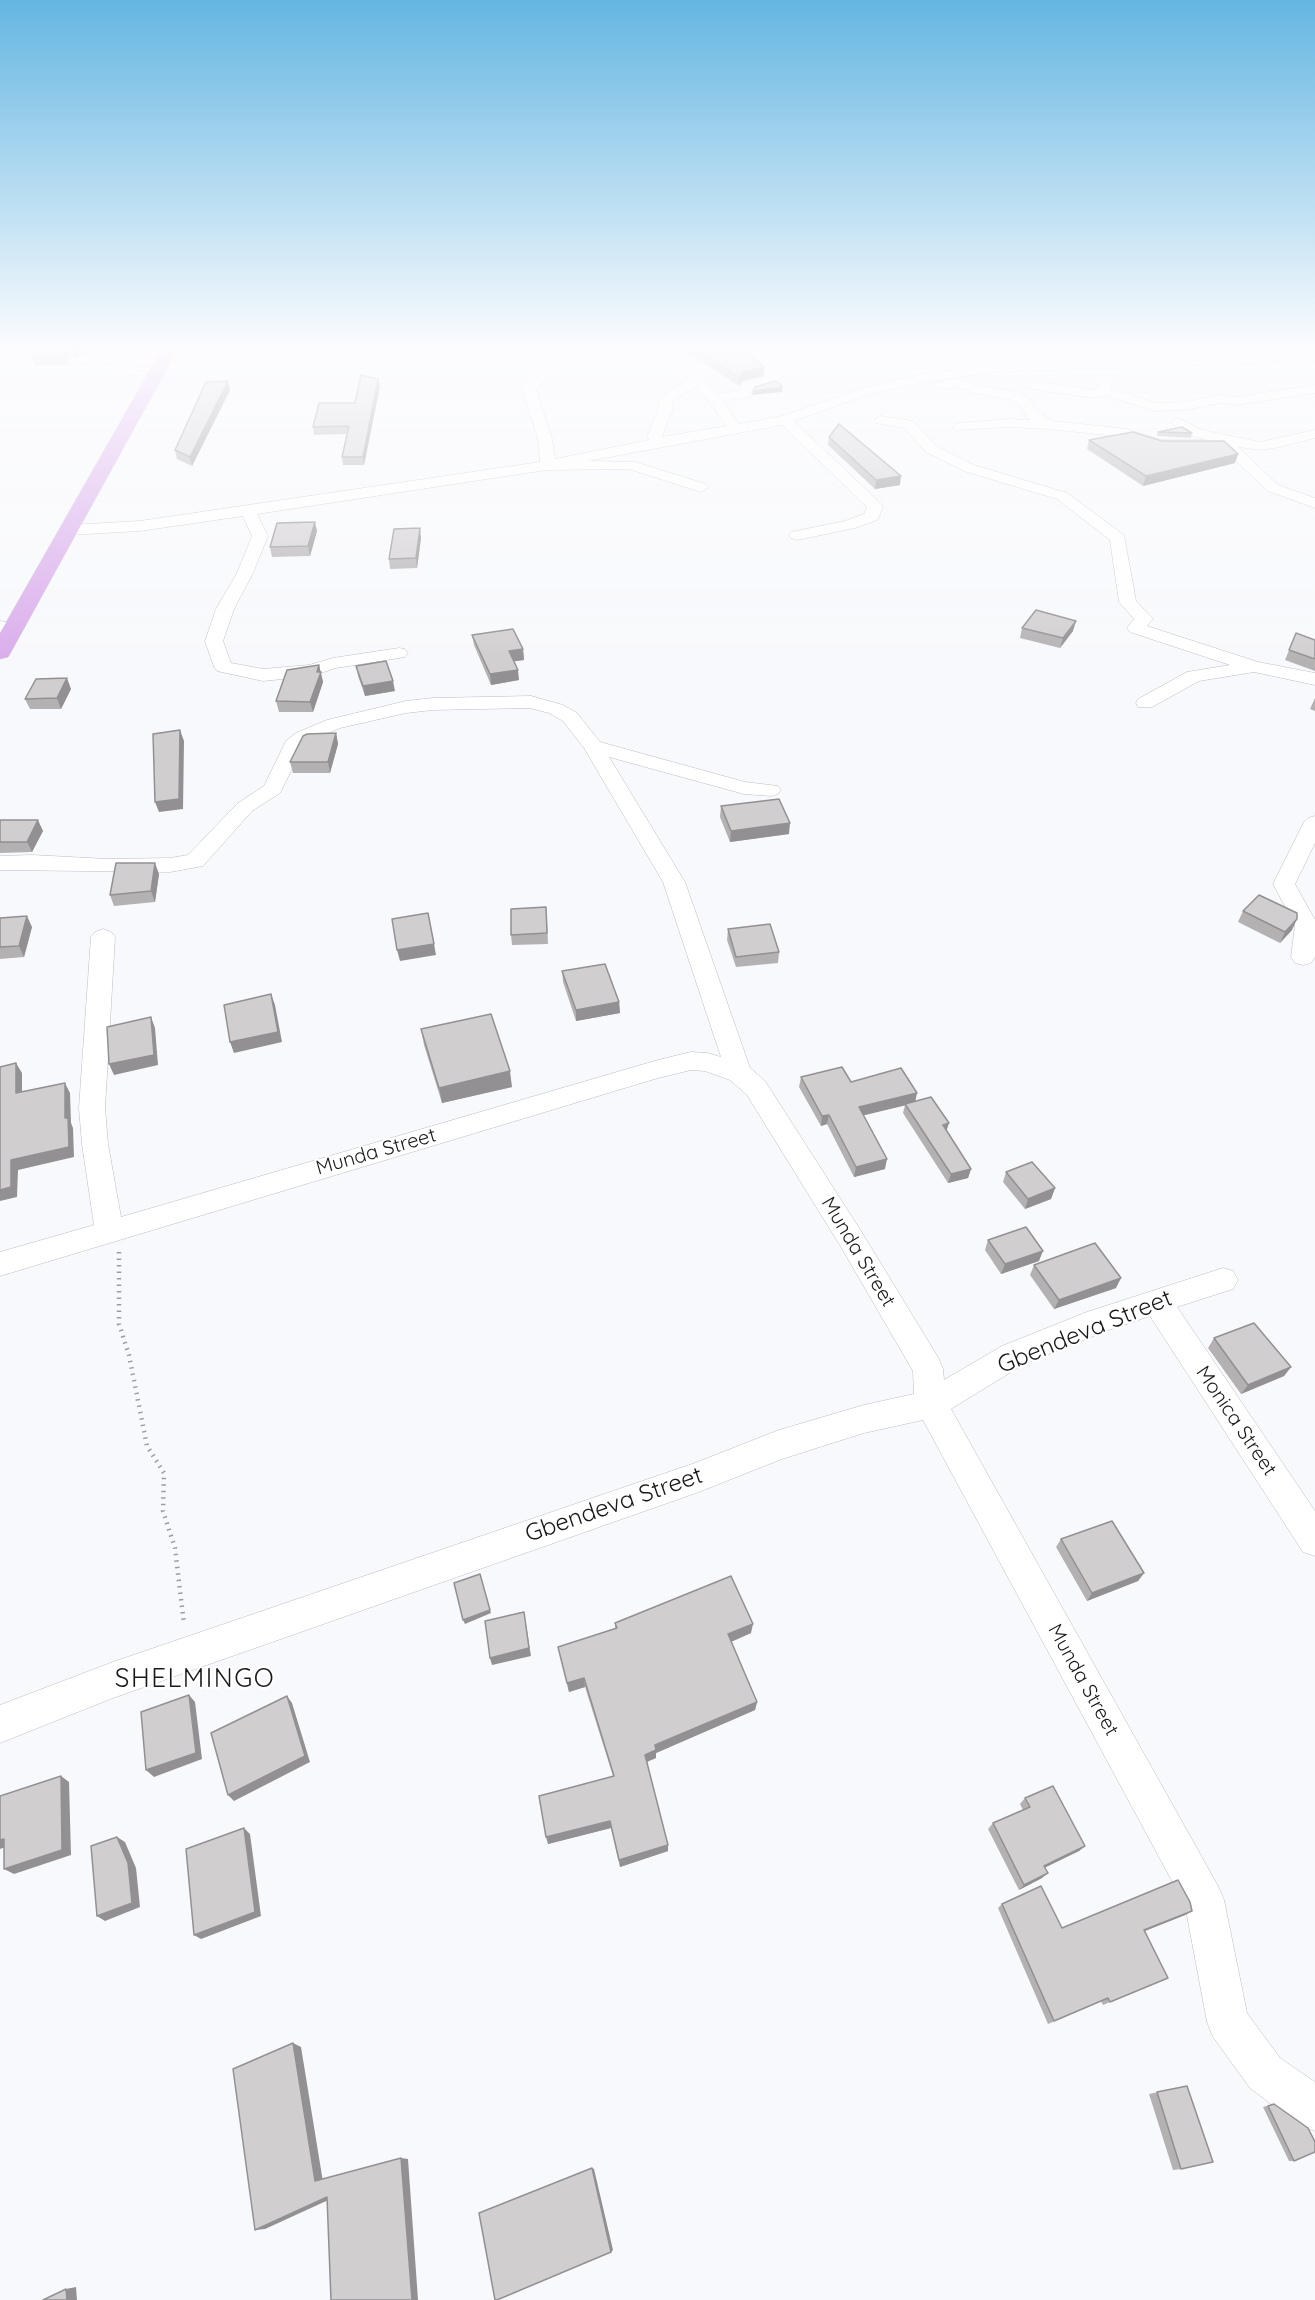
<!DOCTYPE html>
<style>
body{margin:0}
canvas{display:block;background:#f8f9fc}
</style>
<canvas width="1315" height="2300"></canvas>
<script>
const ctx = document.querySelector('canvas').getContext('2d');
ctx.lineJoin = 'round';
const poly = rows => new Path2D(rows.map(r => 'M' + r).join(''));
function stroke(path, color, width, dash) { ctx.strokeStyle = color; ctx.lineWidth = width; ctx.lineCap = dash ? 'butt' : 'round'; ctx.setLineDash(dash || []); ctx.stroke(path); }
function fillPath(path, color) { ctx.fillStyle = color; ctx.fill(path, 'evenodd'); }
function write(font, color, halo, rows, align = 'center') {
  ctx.font = font + ' Quicksand,sans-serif'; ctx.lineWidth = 4.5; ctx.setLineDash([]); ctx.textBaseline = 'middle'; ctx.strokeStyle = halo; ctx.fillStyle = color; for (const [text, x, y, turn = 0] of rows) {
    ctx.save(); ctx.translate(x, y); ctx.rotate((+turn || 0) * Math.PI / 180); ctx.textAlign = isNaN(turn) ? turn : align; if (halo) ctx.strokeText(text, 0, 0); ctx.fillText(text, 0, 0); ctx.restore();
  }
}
const minor = poly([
 [568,347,585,347,554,364,536,390,552,439,555,459,649,440,647,437,658,410,659,398,688,380,657,347,670,347,717,394,739,391,743,383,768,377,784,354,782,347,794,347,796,354,778,383,753,389,749,397,723,401,739,424,782,416,863,388,924,374,984,366,959,347,974,347,999,364,1315,353,1315,361,996,372,924,382,867,395,794,421,880,503,883,506,879,517,877,520,855,528,797,540,791,538,789,535,791,532,845,521,864,514,867,507,782,425,588,461,635,462,706,484,709,487,701,492,629,469,546,470,257,514,268,536,253,573,234,609,223,641,231,663,263,669,309,665,333,658,399,648,405,649,408,653,405,657,399,658,336,668,311,676,263,681,217,671,214,667,205,641,216,609,237,573,252,536,243,516,140,531,69,535,61,530,69,525,140,521,540,462,538,439,522,390,544,358,568,347],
 [695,387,711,404,726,426,662,437,672,410,673,400,695,387],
 [82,356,117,357,133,367,157,367,164,371,157,375,131,375,118,370,113,365,77,363,76,360,82,356],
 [1098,375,1111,382,1111,389,1156,403,1185,402,1219,395,1236,397,1315,385,1315,393,1236,405,1219,403,1185,410,1155,411,1104,395,1095,398,1032,389,1025,385,1032,381,1094,390,1099,386,1091,379,1098,375],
 [957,379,981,386,1017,392,1029,398,1037,411,1053,421,1127,429,1161,440,1207,440,1192,436,1173,425,1171,422,1178,418,1202,430,1260,442,1315,430,1315,438,1280,447,1260,450,1238,447,1278,485,1315,498,1315,508,1268,491,1222,448,1159,448,1125,437,1049,429,1010,427,955,430,953,427,955,424,960,423,1010,419,1031,420,1026,417,1019,404,1009,399,979,394,956,387,940,389,933,385,935,382,957,379],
 [881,416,913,421,936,446,974,465,1067,493,1124,535,1136,601,1153,619,1147,626,1258,662,1315,673,1315,685,1254,672,1199,681,1152,707,1138,707,1136,703,1138,699,1187,672,1230,665,1130,632,1127,628,1134,619,1119,602,1110,540,1057,499,964,471,926,452,904,428,876,423,874,420,881,416],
 [0,621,20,624,23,628,6,641,0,642,0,621],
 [531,696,563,705,577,713,600,742,745,782,778,786,781,790,778,794,771,796,744,794,609,757,685,882,750,1068,765,1081,861,1231,939,1359,943,1369,944,1380,1002,1346,1087,1312,1223,1268,1233,1271,1238,1280,1233,1289,1177,1307,1315,1511,1315,1556,1303,1552,1150,1316,1106,1331,1024,1364,951,1409,1218,1886,1224,1900,1247,2013,1280,2058,1315,2082,1315,2131,1299,2125,1250,2088,1213,2037,1207,2022,1185,1905,923,1420,864,1433,782,1459,696,1493,113,1698,0,1743,0,1705,113,1662,695,1463,779,1430,864,1405,914,1394,913,1371,841,1247,747,1095,730,1080,705,1071,691,1070,658,1078,0,1276,0,1252,94,1225,82,1144,79,1108,91,937,95,932,103,929,111,932,115,937,105,1108,108,1144,121,1217,658,1060,691,1052,707,1053,721,1057,663,882,584,748,563,721,549,713,530,708,433,710,406,713,340,728,310,741,304,745,280,793,252,811,203,866,170,872,0,870,0,856,32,855,108,859,170,858,188,855,238,803,264,786,286,741,296,733,327,720,406,701,433,698,531,696],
 [1315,816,1315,843,1295,884,1315,920,1315,957,1311,963,1303,965,1295,963,1291,957,1295,925,1273,884,1304,822,1308,818,1315,816]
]);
const highway = poly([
 [163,347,179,347,11,652,8,657,0,659,0,633,163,347]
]);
stroke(minor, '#bcbdc1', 1);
stroke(highway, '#d5d5d6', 1);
stroke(poly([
 [119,1252,119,1324,129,1355,147,1446,164,1473,163,1511,175,1548,184,1624]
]), '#9d9da0', 4.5, [1.5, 5]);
fillPath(minor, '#fff');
fillPath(highway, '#d9abeb');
fillPath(poly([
 [39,347,104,347,99,354,82,354,75,358,68,358,68,365,36,366,33,356],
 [689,347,741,347,764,376,742,381,739,386,689,353],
 [228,381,230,390,192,466,177,459,175,450],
 [380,386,364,465,343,465,342,457,347,434,314,435,313,427,355,403],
 [1158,432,1192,433,1191,438,1157,436],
 [829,437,900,485,875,489,828,445],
 [1089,440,1162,441,1238,454,1235,463,1143,486,1087,449],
 [317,531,310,556,272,557,270,547],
 [421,538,417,568,390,569,389,559],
 [1022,628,1073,631,1060,648,1020,638],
 [1296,633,1315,640,1315,671,1285,660],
 [472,635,523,649,524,660,514,661,519,680,491,685,474,645],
 [319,665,323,682,313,712,279,712,276,701],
 [356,666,395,691,365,696,358,676],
 [71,689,61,709,30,709,25,699],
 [1315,698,1315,711,1310,709],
 [336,733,338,744,330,773,293,773,290,762],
 [721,806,789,834,730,842,720,817],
 [0,820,43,831,32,852,0,853],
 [159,874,155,902,114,906,110,895],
 [1243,911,1292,930,1280,943,1238,922],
 [0,918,32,927,24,957,0,959],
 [547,918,548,944,512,945,511,935],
 [728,929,779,952,778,963,736,967,727,940],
 [562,971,619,1002,620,1013,576,1021,563,982],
 [421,1029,512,1087,442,1103,424,1045],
 [801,1077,851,1082,915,1101,947,1131,971,1169,968,1178,948,1183,903,1113,905,1105,863,1115,885,1169,854,1177,827,1124,821,1126,799,1087],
 [1006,1172,1055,1188,1051,1199,1025,1209,1003,1182],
 [988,1240,1039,1261,1001,1274,985,1250],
 [1034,1265,1116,1288,1054,1309,1030,1275],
 [1214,1338,1291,1367,1284,1376,1241,1394,1208,1348],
 [1061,1539,1144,1573,1138,1581,1087,1601,1056,1547],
 [615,1623,751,1633,731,1642,757,1702,755,1710,656,1753,656,1758,647,1762,668,1851,620,1867,611,1828,548,1844,613,1776,585,1687,569,1692,558,1647,615,1629],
 [1025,1798,1085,1846,1079,1851,1045,1867,1042,1878,1019,1890,988,1829,993,1823,1023,1810,1020,1804],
 [1002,1904,1062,1928,1192,1911,1185,1915,1145,1931,1168,1978,1103,2005,1101,2001,1048,2024,998,1908],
 [1187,2086,1181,2169,1173,2170,1149,2094],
 [1274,2104,1294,2161,1289,2161,1263,2107]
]), '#b4b1b3');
fillPath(poly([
 [80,347,82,354,75,358,72,348],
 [97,347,104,347,99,354],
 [65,348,68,358,68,365,65,355],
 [764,367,764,376,742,381,739,386,739,377,743,372],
 [378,379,380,386,364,465,363,457],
 [228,381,230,390,192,466,190,457],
 [783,387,782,392,752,395,753,391],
 [1238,454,1235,463,1143,486,1146,476],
 [901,476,900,485,875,489,876,480],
 [315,522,317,531,310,556,308,546],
 [420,528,421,538,417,568,416,558],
 [1076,621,1073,631,1060,648,1063,638],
 [523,649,524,660,510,662,509,651],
 [319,665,323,682,313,712,310,702],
 [518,670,519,680,491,685,490,674],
 [67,678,71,689,61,709,57,698],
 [393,681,395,691,365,696,363,686],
 [180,730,184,741,183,809,159,812,155,802],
 [336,733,338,744,330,773,328,762],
 [38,820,43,831,32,852,27,842],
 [790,823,789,834,730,842,731,831],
 [155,863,159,874,155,902,151,891],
 [27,916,32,927,24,957,19,946],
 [1297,919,1292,930,1280,943,1285,932],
 [434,944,436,955,400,961,397,950],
 [271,994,275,1005,282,1042,234,1053,230,1042],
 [619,1002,620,1013,576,1021,576,1010],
 [151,1017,155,1028,158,1065,114,1075,109,1064],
 [16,1063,22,1073,22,1103,16,1093],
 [510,1071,512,1087,442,1103,439,1088],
 [65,1083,70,1093,71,1123,73,1128,74,1157,18,1170,17,1197,0,1201,0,1190,11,1160,65,1118],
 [917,1093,915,1103,857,1117,859,1107],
 [829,1115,827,1124,821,1126,822,1116],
 [949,1123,946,1132,943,1125],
 [887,1159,885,1169,854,1177,856,1167],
 [971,1169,968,1178,948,1183,951,1174],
 [1055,1188,1051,1199,1025,1209,1028,1199],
 [1043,1251,1039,1261,1001,1274,1005,1264],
 [1121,1278,1116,1288,1054,1309,1059,1300],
 [1291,1367,1284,1376,1241,1394,1248,1385],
 [1144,1573,1138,1581,1087,1601,1092,1593],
 [490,1610,491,1613,465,1624,463,1620],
 [524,1612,531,1656,492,1665,490,1658],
 [753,1624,751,1633,726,1644,728,1634],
 [584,1678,585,1687,569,1692,567,1683],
 [189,1695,195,1702,202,1759,154,1777,146,1770],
 [287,1696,292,1703,310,1762,234,1801,228,1795],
 [757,1702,755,1710,656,1753,656,1758,646,1762,645,1755,655,1745],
 [61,1776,69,1782,71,1855,14,1874,4,1869],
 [610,1821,611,1828,548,1844,546,1837],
 [244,1828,250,1834,261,1916,201,1939,194,1935],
 [117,1837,125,1842,136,1868,140,1907,105,1921,97,1916],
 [4,1839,13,1844,0,1849,0,1840],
 [668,1845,668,1851,620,1867,619,1860],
 [1085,1846,1079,1851,1038,1871,1044,1866],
 [1048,1873,1042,1878,1019,1890,1024,1885],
 [1192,1911,1185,1915,1137,1934,1144,1930],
 [293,2043,301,2047,323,2182,315,2181],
 [401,2158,408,2159,418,2300,412,2300],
 [592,2168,594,2169,613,2250,611,2252],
 [327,2197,335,2197,265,2229,255,2230],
 [76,2287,77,2300,67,2300,66,2289]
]), '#929092');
const building = poly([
 [39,347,73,347,65,348,65,355,33,356,39,347],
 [694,347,741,347,764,367,743,372,739,377,694,347],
 [361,375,378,379,363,457,342,457,349,426,313,427,319,403,355,403,361,375],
 [228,381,190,457,175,450,206,382,228,381],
 [776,381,783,387,753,391,755,387,776,381],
 [839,424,901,476,876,480,829,437,839,424],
 [1182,427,1192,433,1158,432,1182,427],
 [1133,432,1162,441,1224,441,1238,454,1146,476,1089,440,1133,432],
 [315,522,308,546,270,547,277,523,315,522],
 [420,528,416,558,389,559,394,529,420,528],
 [1036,610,1076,621,1063,638,1022,628,1036,610],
 [513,629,523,649,509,651,518,670,490,674,472,635,513,629],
 [1296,633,1315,640,1315,659,1289,650,1296,633],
 [386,661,393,681,363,686,356,666,386,661],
 [319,665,317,672,321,672,310,702,276,701,287,670,319,665],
 [67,678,57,698,25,699,36,679,67,678],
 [180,730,179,799,155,802,153,734,180,730],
 [336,733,328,762,290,762,303,736,307,734,336,733],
 [779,799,790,823,731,831,721,806,779,799],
 [0,820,38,820,27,842,0,842,0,820],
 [116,863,155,863,151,891,110,895,116,863],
 [1259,895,1297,913,1297,919,1285,932,1243,911,1259,895],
 [546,907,547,933,511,935,511,909,546,907],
 [428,913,434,944,397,950,392,919,428,913],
 [27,916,19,946,0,947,0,918,27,916],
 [770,924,779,952,736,957,728,929,770,924],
 [605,964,619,1002,576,1010,562,971,605,964],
 [271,994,278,1032,230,1042,224,1005,271,994],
 [491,1014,510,1071,439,1088,421,1029,491,1014],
 [151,1017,154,1055,109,1064,107,1027,151,1017],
 [16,1063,16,1093,65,1083,65,1118,68,1118,69,1147,11,1160,11,1187,0,1190,0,1067,16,1063],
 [842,1067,851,1082,901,1068,917,1093,859,1107,887,1159,856,1167,829,1115,822,1116,801,1077,842,1067],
 [931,1097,949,1123,943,1125,971,1169,951,1174,905,1104,931,1097],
 [1032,1162,1055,1188,1028,1199,1006,1172,1032,1162],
 [1026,1227,1043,1251,1005,1264,988,1240,1026,1227],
 [1095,1243,1121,1278,1059,1300,1034,1265,1095,1243],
 [1254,1323,1291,1367,1248,1385,1214,1338,1254,1323],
 [1112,1521,1144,1573,1092,1593,1061,1539,1112,1521],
 [480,1574,490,1610,463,1620,454,1583,480,1574],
 [731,1576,753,1624,728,1634,757,1702,655,1745,656,1750,645,1755,668,1845,619,1860,610,1821,546,1837,539,1796,614,1776,584,1678,567,1683,558,1647,617,1628,615,1623,731,1576],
 [524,1612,529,1648,490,1658,485,1621,524,1612],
 [189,1695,196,1753,146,1770,141,1712,189,1695],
 [287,1696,305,1756,228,1795,211,1733,287,1696],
 [61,1776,62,1850,4,1869,4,1839,0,1840,0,1796,61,1776],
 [1053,1786,1085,1846,1044,1866,1048,1873,1024,1885,993,1823,1030,1807,1025,1798,1053,1786],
 [244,1828,255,1912,194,1935,186,1849,244,1828],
 [117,1837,128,1863,132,1903,97,1916,91,1846,117,1837],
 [1178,1880,1190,1902,1192,1911,1144,1930,1168,1978,1110,2002,1108,1998,1054,2021,1002,1904,1041,1886,1062,1928,1178,1880],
 [293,2043,315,2181,401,2158,412,2300,331,2300,327,2197,255,2230,233,2069,293,2043],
 [1187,2086,1213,2162,1181,2169,1157,2092,1187,2086],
 [1274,2104,1308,2128,1315,2142,1315,2152,1294,2161,1268,2106,1274,2104],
 [592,2168,611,2252,497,2300,495,2300,479,2213,592,2168],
 [66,2289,67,2300,43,2300,66,2289]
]);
fillPath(building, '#d1ced0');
stroke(building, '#929092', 1.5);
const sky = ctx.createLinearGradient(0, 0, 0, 669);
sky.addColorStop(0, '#64b6e2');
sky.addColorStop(0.52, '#fcfcfe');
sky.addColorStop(1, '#fcfcfe00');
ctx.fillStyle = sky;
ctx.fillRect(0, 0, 1315, 669);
write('20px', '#181819', '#fff', [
 ["Munda Street",376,1152,-16],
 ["Munda Street",858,1252,59],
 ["Monica Street",1236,1421,56],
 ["Munda Street",1083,1680,61]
]);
write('24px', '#181819', '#fff', [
 ["Gbendeva Street",1085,1332,-22],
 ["Gbendeva Street",614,1505,-19]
]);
ctx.letterSpacing = '1.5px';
write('26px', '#181819', '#fff', [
 ["SHELMINGO",195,1679]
]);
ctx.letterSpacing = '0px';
</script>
